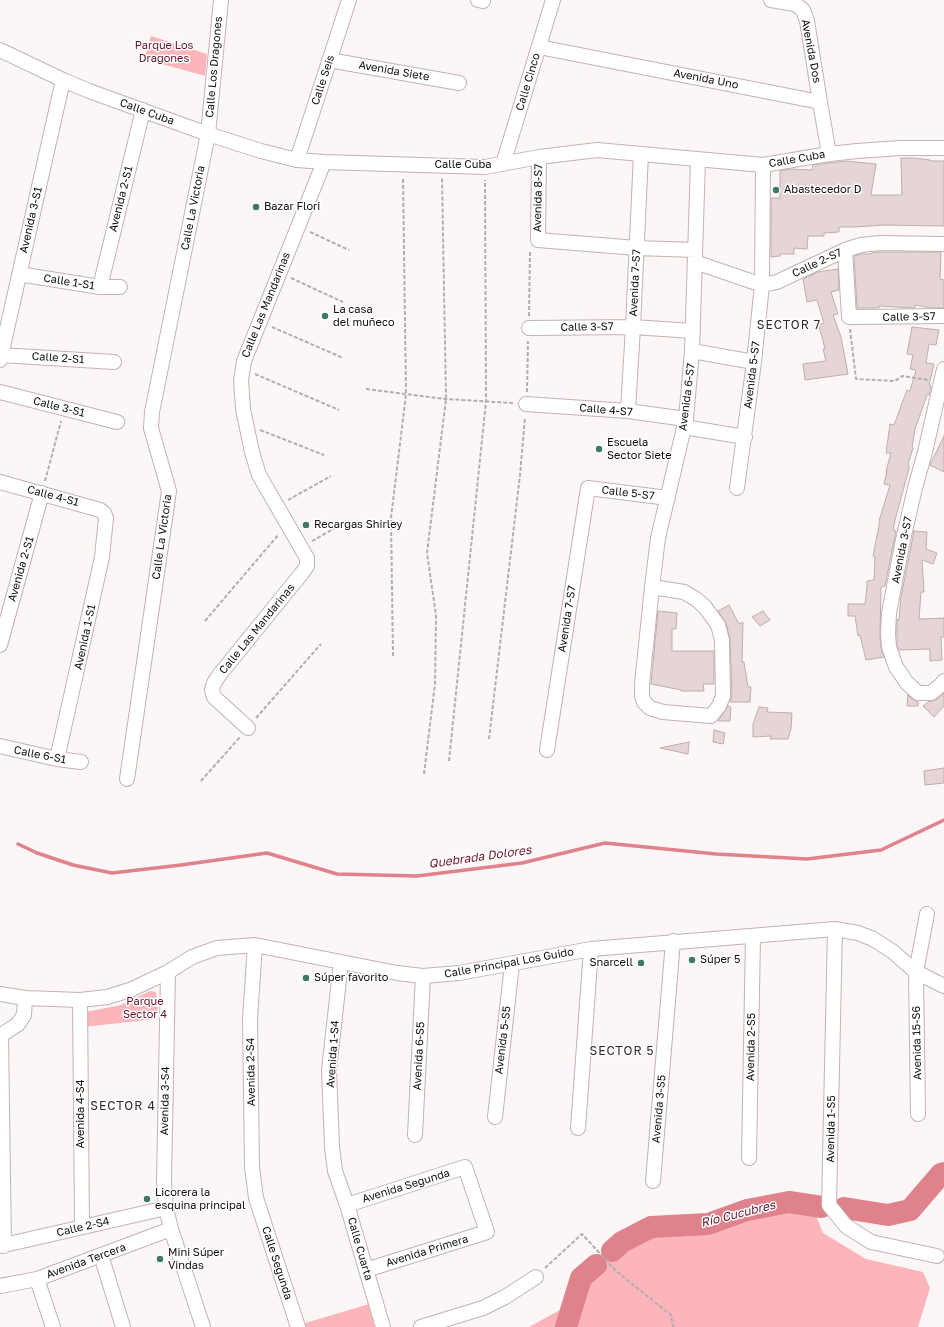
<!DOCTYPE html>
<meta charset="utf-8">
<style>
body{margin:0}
canvas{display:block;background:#fdf6f7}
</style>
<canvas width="944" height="1327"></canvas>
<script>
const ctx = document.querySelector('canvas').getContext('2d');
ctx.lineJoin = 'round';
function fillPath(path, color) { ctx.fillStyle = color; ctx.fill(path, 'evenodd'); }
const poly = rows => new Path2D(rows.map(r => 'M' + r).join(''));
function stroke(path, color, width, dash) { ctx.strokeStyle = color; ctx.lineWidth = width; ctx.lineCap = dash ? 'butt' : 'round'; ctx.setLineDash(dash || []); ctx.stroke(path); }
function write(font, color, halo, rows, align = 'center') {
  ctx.font = font + ' "Golos Text",sans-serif'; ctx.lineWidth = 3; ctx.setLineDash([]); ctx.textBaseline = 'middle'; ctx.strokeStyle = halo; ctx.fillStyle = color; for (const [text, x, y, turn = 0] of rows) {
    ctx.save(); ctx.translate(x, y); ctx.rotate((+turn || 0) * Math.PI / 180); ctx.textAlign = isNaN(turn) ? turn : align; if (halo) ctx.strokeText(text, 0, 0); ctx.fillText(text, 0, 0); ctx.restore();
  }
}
fillPath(poly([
 [151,36,207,54,205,76,144,59],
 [150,991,156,992,158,1011,156,1019,83,1027,81,1013,121,1005],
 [785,1211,814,1211,823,1233,866,1259,923,1272,930,1288,918,1327,529,1327,560,1310,583,1282,624,1245,649,1235,708,1232,746,1219],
 [369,1304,375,1327,303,1327,302,1324]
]), '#fbb5bb');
stroke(poly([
 [18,844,37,853,73,865,112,873,181,865,267,853,337,874,417,876,522,863,605,843,716,854,807,859,881,850,944,820]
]), '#df828c', 3.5);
stroke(poly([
 [844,1208,888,1215,910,1210,941,1174,944,1173],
 [612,1251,622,1242,651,1227,708,1224,747,1210,789,1202,822,1207],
 [566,1327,581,1278,596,1265]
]), '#df828c', 22);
const building = poly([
 [901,158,914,158,930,160,930,161,944,161,944,226,885,225,855,227,839,227,839,232,824,233,824,236,808,236,807,249,794,248,794,254,780,254,780,256,771,257,771,198,780,198,780,171,790,169,812,170,813,165,846,161,876,164,871,195,902,195,901,158],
 [878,252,941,252,940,279,944,280,944,308,931,308,915,305,915,308,879,306,879,308,857,308,854,256,861,254,870,254,871,253,878,252],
 [838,269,839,290,831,292,838,314,833,315,841,337,848,374,805,380,803,364,826,361,823,349,825,349,821,333,818,325,824,323,817,300,807,302,803,279,818,272,838,269],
 [912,327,939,330,936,345,929,344,926,363,934,364,929,385,931,386,929,395,927,395,915,429,912,447,913,448,908,464,909,465,909,469,895,520,893,530,896,531,885,586,881,587,880,635,881,648,884,657,866,660,860,635,858,636,855,616,848,616,848,604,865,604,867,587,867,581,874,580,875,557,873,556,880,521,879,521,890,485,884,484,887,471,886,471,891,453,886,453,890,424,894,425,907,390,910,391,916,370,910,369,913,355,907,354,912,327],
 [944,436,944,472,930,465,944,436],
 [914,531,927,532,926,549,937,553,933,564,922,560,924,592,921,592,919,619,944,618,944,637,941,637,942,660,930,661,930,649,899,650,897,645,897,619,899,620,901,597,914,531],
 [729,605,739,624,743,622,742,662,744,662,748,687,751,687,750,702,730,702,732,696,730,640,726,623,718,611,729,605],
 [658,611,677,613,676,629,672,629,672,651,714,651,714,684,703,684,704,691,681,691,681,690,651,684,658,611],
 [763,611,770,620,760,626,752,617,763,611],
 [944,693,944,706,934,717,923,706,928,702,936,700,944,693],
 [908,695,912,699,918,702,918,706,907,706,908,695],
 [728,706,731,707,730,721,718,721,728,706],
 [759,707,768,708,767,712,792,713,791,729,788,739,770,739,771,736,753,737,753,724,759,707],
 [714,730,725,733,723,744,713,742,714,730],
 [689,742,688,754,660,748,689,742],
 [944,768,944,783,925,785,924,771,944,768]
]);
fillPath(building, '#e6d5d6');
stroke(building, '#bdadae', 1);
const minor = poly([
 [478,0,483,1],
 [771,0,795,4,803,10,807,21,820,102],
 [539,47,820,102,829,154],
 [0,50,63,80,89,91,208,134,261,151,297,160,324,162,485,167,539,157,597,150,763,165,829,154,857,151,900,148,944,148],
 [329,60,459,83],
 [539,157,538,240,637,248,695,250],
 [297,160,349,0],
 [503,164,553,0],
 [845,250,849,317,944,316],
 [695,262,762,285,777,282,845,250,861,245,880,243,944,244],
 [19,274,100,287,120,287],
 [100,287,143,110],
 [529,328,633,327,693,331],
 [692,351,754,362],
 [1,355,114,362],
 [0,360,63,80],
 [944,369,925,452,915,488,903,540,889,613,888,634,889,647,896,667,907,683,918,693,931,693,942,684,944,681],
 [0,392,117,422],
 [526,404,628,411,686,419],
 [628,411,633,327,641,154],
 [684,427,745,437],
 [0,482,100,510,104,513,106,518,102,557,57,759],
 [737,488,754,362,762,285,763,165],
 [652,587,684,592,696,599,705,607,718,625,722,640,723,696,719,706,711,716,663,712,650,708,644,702,642,696,642,684,652,587,658,538,686,419,692,351,698,160],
 [0,645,42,493],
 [248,728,214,697,212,690,214,683,220,674,302,573,307,566,307,558,259,475,252,452,243,409,241,380,244,361,324,162],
 [0,746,57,759,81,762],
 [547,750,588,488,668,498],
 [127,779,169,491,151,428,152,412,208,134,221,0],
 [835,929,829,1205,846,1226,871,1242,937,1256],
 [255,945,250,1019,252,1167,256,1198,298,1327],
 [341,962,329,1070,332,1147,335,1171,347,1205,383,1327],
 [168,972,164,1181,166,1208,171,1229,203,1327],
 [0,994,25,998,80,1000,107,997,130,990,168,972,192,957,217,948,255,945,397,973,423,976,459,973,591,949,835,929,858,933,873,939,892,951,916,972,944,986],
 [80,1000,82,1227],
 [0,1036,18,1024,24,1015,25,998],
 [1,1036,4,1246],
 [918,1114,916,972,927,914],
 [495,1117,512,964],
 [578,1128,591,949],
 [415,1135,423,976],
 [749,1158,753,936],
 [653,1181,673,941],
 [347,1205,465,1167,487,1232,366,1270],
 [0,1246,166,1208],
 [101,1255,123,1327],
 [37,1279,53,1327],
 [0,1286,37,1279,171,1229],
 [421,1327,483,1308,505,1297,536,1277]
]);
stroke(minor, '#c3b2b3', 16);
stroke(poly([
 [310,232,349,250],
 [291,278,343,302],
 [529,316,530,251],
 [272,327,343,358],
 [850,329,856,379,895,381,902,376,928,380],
 [255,374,339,410],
 [366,389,446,399,513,403],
 [527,392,528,341],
 [260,430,324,455],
 [45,481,61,421],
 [288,500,331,476],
 [312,541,349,520],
 [205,621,279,534],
 [393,656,391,518,406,394,403,178],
 [256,718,321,644],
 [489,739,520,475,525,417],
 [449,761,486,401,485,180],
 [424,774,435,684,436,615,427,553,446,399,442,178],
 [201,781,240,737],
 [545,1268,582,1234,616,1271,671,1315,673,1327]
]), '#b4adae', 2, [4, 2]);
stroke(minor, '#fff', 14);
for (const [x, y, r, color] of [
 [776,190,4,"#3d7965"],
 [256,207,4,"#3d7965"],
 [325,316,4,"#3d7965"],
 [599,449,4,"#3d7965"],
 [306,525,4,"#3d7965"],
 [692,960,4,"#3d7965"],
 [641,963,4,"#3d7965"],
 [306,978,4,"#3d7965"],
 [147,1199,4,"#3d7965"],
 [160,1259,4,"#3d7965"]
]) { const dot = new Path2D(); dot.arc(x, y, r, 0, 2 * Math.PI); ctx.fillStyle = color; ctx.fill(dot); stroke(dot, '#fff', 1.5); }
write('11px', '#671426', '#fff', [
 ["Parque Los",164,46],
 ["Dragones",164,59],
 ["Parque",145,1002],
 ["Sector 4",145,1015]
]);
write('11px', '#120d0d', '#fff', [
 ["Avenida Dos",811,51,79],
 ["Calle Los Dragones",214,67,-85],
 ["Avenida Siete",394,71,10],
 ["Avenida Uno",706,79,11],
 ["Calle Seis",323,80,-72],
 ["Calle Cinco",528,82,-73],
 ["Calle Cuba",147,112,20],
 ["Calle Cuba",797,159,-10],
 ["Calle Cuba",463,165],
 ["Avenida 8-S7",538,198,-89],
 ["Avenida 2-S1",121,199,-76],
 ["Calle La Victoria",193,208,-79],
 ["Avenida 3-S1",31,220,-77],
 ["Calle 2-S7",817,263,-25],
 ["Calle 1-S1",69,282,9],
 ["Avenida 7-S7",635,283,-87],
 ["Calle Las Mandarinas",266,305,-68],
 ["Calle 3-S7",909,317,-1],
 ["Calle 3-S7",587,327,-1],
 ["Calle 2-S1",58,358,4],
 ["Avenida 5-S7",752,375,-83],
 ["Avenida 6-S7",687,397,-83],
 ["Calle 3-S1",59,407,14],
 ["Calle 4-S7",606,410,5],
 ["Calle 5-S7",628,493,7],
 ["Calle 4-S1",53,496,15],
 ["Calle La Victoria",162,537,-82],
 ["Avenida 3-S7",902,550,-79],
 ["Avenida 2-S1",21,569,-74],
 ["Avenida 7-S7",567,619,-81],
 ["Calle Las Mandarinas",257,629,-51],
 ["Avenida 1-S1",85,637,-78],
 ["Calle 6-S1",40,755,11],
 ["Calle Principal Los Guido",509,963,-10],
 ["Avenida 5-S5",503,1040,-83],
 ["Avenida 15-S6",917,1043,-91],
 ["Avenida 2-S5",751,1047,-89],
 ["Avenida 1-S4",333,1054,-86],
 ["Avenida 6-S5",419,1056,-87],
 ["Avenida 2-S4",251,1072,-91],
 ["Avenida 3-S4",165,1101,-89],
 ["Avenida 3-S5",659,1109,-85],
 ["Avenida 4-S4",81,1114,-90],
 ["Avenida 1-S5",831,1129,-89],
 ["Avenida Segunda",406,1186,-17],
 ["Calle 2-S4",83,1227,-13],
 ["Calle Cuarta",360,1249,74],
 ["Avenida Primera",427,1251,-17],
 ["Avenida Tercera",86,1261,-20],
 ["Calle Segunda",277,1263,72]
]);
write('11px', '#120d0d', '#fff', [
 ["Abastecedor D",784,190],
 ["Bazar Flori",264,207],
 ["La casa",333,310],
 ["del muñeco",333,323],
 ["Escuela",607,443],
 ["Sector Siete",607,456],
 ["Recargas Shirley",314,525],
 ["Súper 5",700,960],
 ["Snarcell",633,963,"right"],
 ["Súper favorito",314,978],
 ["Licorera la",155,1193],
 ["esquina principal",155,1206],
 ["Mini Súper",168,1253],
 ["Vindas",168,1266]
], 'left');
ctx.letterSpacing = '1px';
write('12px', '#352829', '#fff', [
 ["SECTOR 7",789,325],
 ["SECTOR 5",622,1051],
 ["SECTOR 4",123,1106]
]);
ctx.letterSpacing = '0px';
write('italic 12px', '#691628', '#fff', [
 ["Quebrada Dolores",480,857,-8],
 ["Río Cucubres",738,1214,-14]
]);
</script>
